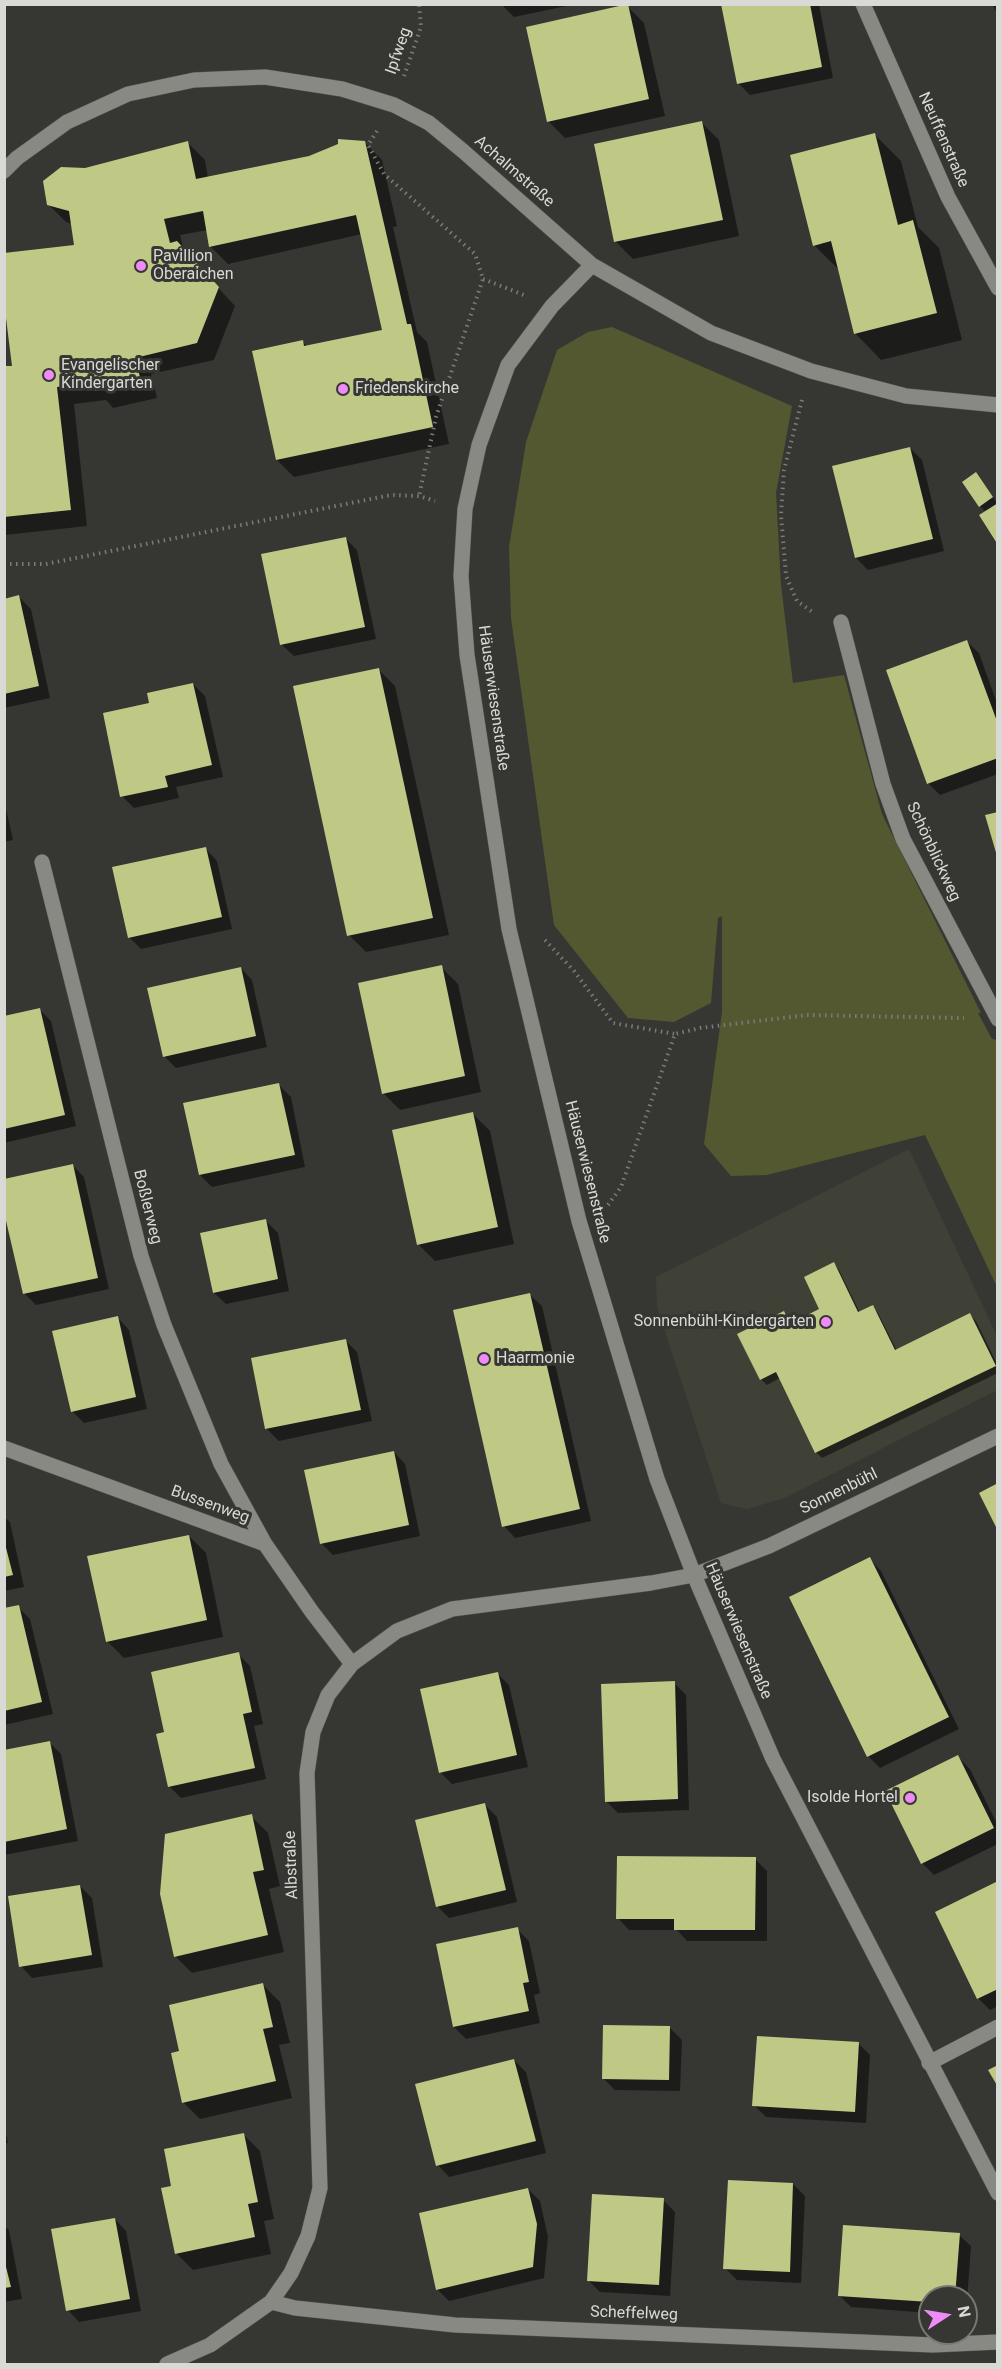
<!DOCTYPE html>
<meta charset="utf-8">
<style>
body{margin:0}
#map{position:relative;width:1002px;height:2369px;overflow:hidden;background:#363732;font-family:Roboto,sans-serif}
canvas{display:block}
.frame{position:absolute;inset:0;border:6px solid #d9dad6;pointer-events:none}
.north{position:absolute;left:918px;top:2285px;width:60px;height:60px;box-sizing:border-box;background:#363732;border:2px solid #777874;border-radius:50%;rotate:78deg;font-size:16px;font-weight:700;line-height:24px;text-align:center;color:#d9dad6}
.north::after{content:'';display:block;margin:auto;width:21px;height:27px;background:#ef8bf7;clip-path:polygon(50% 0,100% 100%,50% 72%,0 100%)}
</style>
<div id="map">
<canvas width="1002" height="2369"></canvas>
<div class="frame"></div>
<div class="north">N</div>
</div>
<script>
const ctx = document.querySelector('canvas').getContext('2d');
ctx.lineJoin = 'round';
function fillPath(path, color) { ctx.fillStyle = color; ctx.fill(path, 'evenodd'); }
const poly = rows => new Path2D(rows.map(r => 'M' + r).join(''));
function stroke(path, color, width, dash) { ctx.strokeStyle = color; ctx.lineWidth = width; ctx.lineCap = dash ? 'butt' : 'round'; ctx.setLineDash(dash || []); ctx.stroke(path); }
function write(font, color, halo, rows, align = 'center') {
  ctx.font = font + ' Roboto,sans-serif'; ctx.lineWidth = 6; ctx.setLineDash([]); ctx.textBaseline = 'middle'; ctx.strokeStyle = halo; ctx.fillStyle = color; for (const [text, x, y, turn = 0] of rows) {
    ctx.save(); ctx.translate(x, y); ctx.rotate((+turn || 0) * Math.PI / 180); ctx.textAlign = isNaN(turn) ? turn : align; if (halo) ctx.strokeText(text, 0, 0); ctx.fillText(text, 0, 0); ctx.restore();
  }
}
fillPath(poly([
 [909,1149,997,1336,997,1390,785,1498,747,1509,721,1503,657,1307,656,1277]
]), '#404136');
fillPath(poly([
 [612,327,792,406,776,493,781,585,793,683,844,675,882,814,981,1013,978,1013,992,1039,997,1040,997,1287,925,1135,767,1175,731,1176,704,1144,722,1012,722,916,718,918,711,1003,674,1022,628,1018,554,925,511,618,509,547,526,442,557,350,588,332]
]), '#545831');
fillPath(poly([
 [501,4,576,4,514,17],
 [723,4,819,4,833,78,750,95,738,83],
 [992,4,998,4,998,15],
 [627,6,644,23,665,116,565,138,548,121],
 [702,123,719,140,739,236,633,259,616,242,596,145],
 [875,135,901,161,918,227,939,248,962,340,881,360,855,333,839,270,814,245],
 [188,143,205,160,208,178,309,157,365,143,382,160,397,226,393,227,417,332,427,342,449,444,294,477,277,460,302,341,308,347,383,331,362,234,228,264,211,247,208,230,180,235,184,251,235,306,214,360,151,374,157,398,113,408,106,400,74,404,87,526,5,535,4,368,13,367,76,247,73,224,66,222,48,204,85,169],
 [910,448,922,460,944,551,868,570,856,558],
 [981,480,998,504,986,512,980,506],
 [345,538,357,550,376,639,294,656,282,645,263,556],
 [19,597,31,609,50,698,4,708,4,600],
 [967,642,979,653,998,706,998,774,940,795,928,783],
 [378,669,395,686,449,935,366,952,349,935],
 [193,684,205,696,223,777,176,787,179,798,134,808,122,796,151,704],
 [4,800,13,840,4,842],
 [206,849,217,861,232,929,141,949,129,937],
 [441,967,458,984,481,1092,400,1110,383,1093],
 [241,968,252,980,267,1047,176,1068,164,1056],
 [39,1009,51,1021,76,1126,4,1143,4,1018],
 [279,1085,291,1097,305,1167,212,1187,200,1175],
 [473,1114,490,1131,514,1244,435,1261,418,1244],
 [72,1165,84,1177,109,1289,36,1305,24,1293],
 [266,1221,278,1233,289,1291,226,1304,214,1293],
 [834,1264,839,1270,860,1313,873,1307,878,1313,897,1351,970,1315,976,1321,998,1366,998,1373,822,1458,816,1452,780,1378,767,1385,761,1379,783,1313,792,1325,821,1310],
 [530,1295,542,1306,591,1521,515,1538,504,1526],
 [118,1318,129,1330,147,1409,84,1423,72,1411],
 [345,1340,357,1352,372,1421,279,1441,267,1429,253,1359],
 [394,1452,405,1464,420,1536,333,1555,321,1543],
 [4,1517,10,1522,24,1587,4,1591],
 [189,1536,206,1553,223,1637,124,1658,107,1641],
 [870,1559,881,1571,959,1729,880,1768,868,1756],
 [18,1607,30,1619,53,1714,4,1725,4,1610],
 [238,1654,250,1666,263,1724,254,1726,266,1779,181,1798,169,1786,166,1733],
 [497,1673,509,1685,528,1767,452,1784,440,1772],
 [674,1683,686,1695,689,1810,618,1813,606,1801],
 [49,1742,61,1754,78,1841,4,1855,4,1751],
 [958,1757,970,1769,998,1826,998,1844,934,1875,922,1863],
 [485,1805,497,1817,517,1902,449,1918,437,1906],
 [251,1816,268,1833,280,1886,269,1889,284,1952,192,1973,175,1956],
 [755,1859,767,1871,767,1941,687,1941,677,1930,629,1930,618,1918],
 [998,1883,998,2006,990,2010,978,1998],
 [80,1886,92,1898,103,1967,32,1978,21,1966],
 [517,1929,529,1941,540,1993,534,1995,540,2023,466,2039,454,2027,438,1946],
 [263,1985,280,2002,290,2043,279,2045,292,2098,200,2119,183,2102,181,2052],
 [670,2028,682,2040,680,2091,615,2090,603,2078],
 [858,2043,870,2055,866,2123,766,2117,754,2105],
 [514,2060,526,2072,546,2153,449,2177,438,2165],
 [4,2125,8,2143,4,2144],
 [243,2134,260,2151,274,2219,264,2221,271,2254,193,2270,176,2253,173,2187],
 [793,2184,805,2196,801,2283,737,2280,725,2268],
 [528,2189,540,2201,548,2237,544,2278,449,2301,437,2289],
 [663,2200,675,2212,670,2296,600,2292,588,2280],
 [115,2219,126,2231,141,2311,79,2322,68,2310],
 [4,2226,9,2230,22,2299,4,2302],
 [959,2235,971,2246,966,2314,966,2297,930,2297,930,2313,851,2307,839,2295]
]), '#0007');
fillPath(poly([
 [628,4,649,99,547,122,526,27],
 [721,4,810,4,822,67,737,84],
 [702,121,723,220,614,242,594,144],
 [875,133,898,225,913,220,937,313,854,334,831,241,813,246,790,155],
 [338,139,365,141,407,324,411,324,433,427,276,460,252,351,303,340,304,346,382,330,356,215,209,247,203,211,164,219,170,243,177,241,219,287,197,343,135,358,141,381,95,391,95,383,57,387,71,510,4,517,4,366,12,366,4,302,4,253,74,245,69,211,47,205,43,181,61,167,85,168,188,141,196,179,309,156,338,144],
 [910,447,933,539,855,558,832,466],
 [976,472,993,497,979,507,962,482],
 [998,503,998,545,979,515],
 [346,537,365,627,280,645,261,554],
 [19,595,39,686,4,694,4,599],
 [967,640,998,724,998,758,927,784,886,670],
 [379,668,433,918,347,936,293,686],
 [193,683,212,765,165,776,168,787,120,797,103,713,149,703,147,693],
 [998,812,998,856,997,856,985,815],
 [206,847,222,917,128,938,112,867],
 [442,965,465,1076,382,1094,358,983],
 [241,967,256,1036,163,1057,147,988],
 [40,1008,65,1115,4,1129,4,1016],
 [279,1083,295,1155,199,1175,183,1103],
 [473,1112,498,1227,417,1245,392,1130],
 [73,1164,98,1278,23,1294,4,1212,4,1179],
 [266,1219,278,1279,213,1293,200,1233],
 [834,1262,858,1312,873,1305,895,1350,970,1313,996,1366,815,1453,776,1372,760,1380,737,1334,784,1311,790,1324,819,1309,804,1277],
 [530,1293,580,1509,502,1527,453,1310],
 [118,1316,136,1397,71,1412,52,1331],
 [346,1339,361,1410,265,1429,251,1358],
 [394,1451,409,1525,320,1544,304,1470],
 [998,1483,998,1531,979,1493],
 [189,1535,207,1620,106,1642,87,1556],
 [4,1540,13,1575,4,1577],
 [870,1557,949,1717,867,1757,789,1597],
 [19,1605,42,1702,4,1711,4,1608],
 [239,1652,252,1712,243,1714,255,1768,168,1787,156,1734,164,1732,151,1672],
 [498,1672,517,1755,439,1773,420,1689],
 [675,1681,678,1799,605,1802,601,1684],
 [50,1741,67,1829,4,1842,4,1750],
 [958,1755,994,1828,921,1864,885,1791],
 [485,1803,506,1890,436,1907,415,1820],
 [252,1814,264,1870,253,1872,268,1935,174,1957,160,1894,165,1834],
 [617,1856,756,1857,755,1930,674,1930,674,1919,616,1919],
 [998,1881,998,1989,977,1999,935,1912],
 [80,1885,92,1955,19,1967,8,1896],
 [518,1927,529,1982,523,1983,529,2011,453,2027,436,1944],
 [263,1983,273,2027,263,2029,276,2081,182,2103,171,2053,179,2051,169,2005],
 [603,2025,670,2026,669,2080,602,2079],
 [757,2036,859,2042,855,2112,752,2106],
 [514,2059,536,2141,436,2166,415,2084],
 [998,2065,998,2087,988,2070],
 [244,2133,258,2202,248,2204,255,2237,175,2254,161,2188,171,2186,164,2149],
 [728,2180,793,2183,790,2272,723,2269],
 [528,2188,537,2224,533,2267,436,2290,419,2213],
 [592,2194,664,2198,659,2285,587,2281],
 [115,2218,130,2299,66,2311,51,2229],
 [843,2225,960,2233,955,2297,930,2297,930,2302,838,2296],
 [4,2259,11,2287,4,2288]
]), '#c0c886');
const service = poly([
 [929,2063,998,2027]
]);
const minor = poly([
 [863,4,948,197,998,288],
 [4,171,17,158,67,122,128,94,194,80,265,77,342,89,394,105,429,123,463,151,592,265,711,333,811,371,906,396,998,405],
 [592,265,552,306,508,365,479,445,465,509,461,576,467,655,509,929,579,1221,657,1479,694,1575,773,1759,998,2193],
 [841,622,883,784,903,839,998,1019],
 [42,862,141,1256,164,1325,221,1464,265,1544],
 [4,1448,265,1544,312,1612,352,1664],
 [271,2302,295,2308,455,2325,933,2345,998,2342],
 [167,2364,210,2345,271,2302,291,2273,308,2236,320,2188,307,1773,313,1732,328,1695,352,1664,397,1631,452,1609,651,1583,694,1575,769,1546,998,1436]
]);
stroke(service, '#52534e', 16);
stroke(minor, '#52534e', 16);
stroke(poly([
 [404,76,421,27,419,4],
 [377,131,368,145,384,174,475,254,483,279,436,417,419,496],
 [483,279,524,295],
 [802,400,784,470,781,515,786,576,797,601,814,613],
 [4,564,46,564,391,495,419,496,435,501],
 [545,940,574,971,613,1023,675,1034],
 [608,1205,621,1187,675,1034,700,1028,807,1015,964,1018]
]), '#7b7c77', 4, [1.5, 4.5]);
stroke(service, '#888983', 15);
stroke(minor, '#888983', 15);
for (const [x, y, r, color] of [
 [141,266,6,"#ef8bf7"],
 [49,375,6,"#ef8bf7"],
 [343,389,6,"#ef8bf7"],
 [826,1322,6,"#ef8bf7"],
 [484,1359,6,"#ef8bf7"],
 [910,1798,6,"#ef8bf7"]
]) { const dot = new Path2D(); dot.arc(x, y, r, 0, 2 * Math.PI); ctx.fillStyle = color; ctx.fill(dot); stroke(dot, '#363732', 2); }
write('16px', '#d9dad6', '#363732', [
 ["Ipfweg",399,51,-71],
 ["Neuffenstraße",943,140,66],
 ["Achalmstraße",514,172,41],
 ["Häuserwiesenstraße",493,698,82],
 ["Schönblickweg",933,852,65],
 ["Häuserwiesenstraße",587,1172,76],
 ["Boßlerweg",147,1207,76],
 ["Sonnenbühl",839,1492,-26],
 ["Bussenweg",210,1505,20],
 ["Häuserwiesenstraße",738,1631,67],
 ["Albstraße",292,1865,-92],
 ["Scheffelweg",634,2314,2]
]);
write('16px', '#d9dad6', '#363732', [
 ["Pavillion",153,257],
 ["Oberaichen",153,275],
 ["Evangelischer",61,366],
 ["Kindergarten",61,384],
 ["Friedenskirche",355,389],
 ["Sonnenbühl-Kindergarten",814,1322,"right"],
 ["Haarmonie",496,1359],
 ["Isolde Hortel",898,1798,"right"]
], 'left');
</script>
